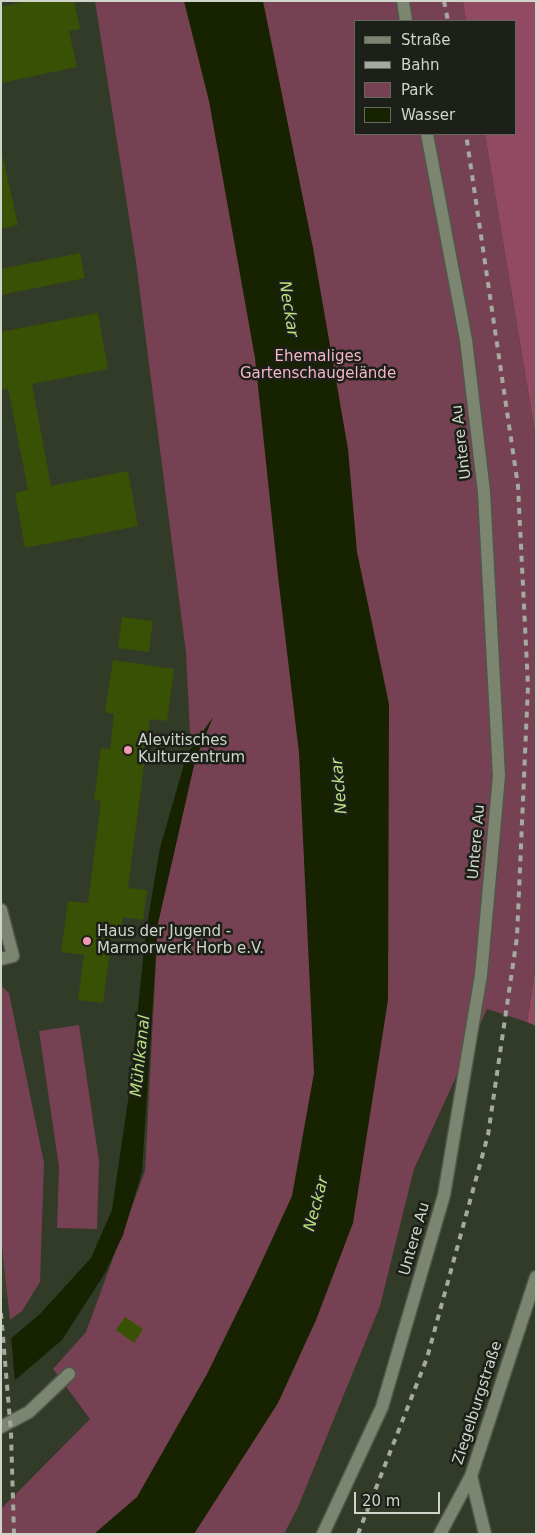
<!DOCTYPE html>
<meta charset="utf-8">
<style>
body{margin:0}
#map{position:relative;width:537px;height:1535px;overflow:hidden;background:#323a28;font-family:"DejaVu Sans",sans-serif}
canvas{display:block}
.frame{position:absolute;inset:0;border:2px solid #d0d5ca;pointer-events:none}
.legend{position:absolute;left:354px;top:20px;width:162px;height:115px;box-sizing:border-box;background:#1c2018;border:1px solid #64685f;margin:0;padding:6px 9px;list-style:none;font-size:15px;color:#d0d5ca}
.legend li{display:flex;align-items:center;gap:10px;height:25px}
.legend b{width:25px;border:1px solid #64685f}
.scale{position:absolute;left:354px;top:1492px;width:86px;height:22px;box-sizing:border-box;border:2px solid #d0d5ca;border-top:0;padding-left:6px;font-size:15px;line-height:18px;white-space:nowrap;color:#d0d5ca;-webkit-text-stroke:4px #1c2018;paint-order:stroke}
</style>
<div id="map">
<canvas width="537" height="1535"></canvas>
<div class="frame"></div>
<ul class="legend">
<li><b style="height:6px;background:#7b8570"></b>Straße</li>
<li><b style="height:6px;background:#a4aa9d"></b>Bahn</li>
<li><b style="height:14px;background:#764153"></b>Park</li>
<li><b style="height:14px;background:#162200"></b>Wasser</li>
</ul>
<div class="scale">20 m</div>
</div>
<script>
const ctx = document.querySelector('canvas').getContext('2d');
ctx.lineJoin = 'round';
function fillPath(path, color) { ctx.fillStyle = color; ctx.fill(path, 'evenodd'); }
const poly = rows => new Path2D(rows.map(r => 'M' + r).join(''));
function stroke(path, color, width, dash) { ctx.strokeStyle = color; ctx.lineWidth = width; ctx.lineCap = dash ? 'butt' : 'round'; ctx.setLineDash(dash || []); ctx.stroke(path); }
function write(font, color, halo, rows, align = 'center') {
  ctx.font = font + ' "DejaVu Sans",sans-serif'; ctx.lineWidth = 5; ctx.setLineDash([]); ctx.textBaseline = 'middle'; ctx.strokeStyle = halo; ctx.fillStyle = color; for (const [text, x, y, turn = 0] of rows) {
    ctx.save(); ctx.translate(x, y); ctx.rotate((+turn || 0) * Math.PI / 180); ctx.textAlign = isNaN(turn) ? turn : align; if (halo) ctx.strokeText(text, 0, 0); ctx.fillText(text, 0, 0); ctx.restore();
  }
}
fillPath(poly([
 [1,1238,8,1297,1,1297]
]), '#374229');
fillPath(poly([
 [95,1,463,1,466,21,356,21,356,134,485,134,536,438,536,965,527,1022,487,1009,414,1169,380,1306,298,1507,284,1534,1,1534,1,1509,90,1419,53,1369,86,1332,145,1171,158,923,192,773,186,653,136,262],
 [1,986,9,993,44,1163,40,1282,22,1311,10,1320,1,1238],
 [79,1025,99,1161,97,1229,57,1228,59,1167,39,1031]
]), '#764153');
fillPath(poly([
 [463,1,536,1,536,438,485,134,516,134,516,21,466,21],
 [536,965,536,1026,527,1022]
]), '#924a63');
fillPath(poly([
 [184,1,263,1,313,248,348,449,357,552,389,704,388,1000,353,1223,316,1320,278,1403,194,1534,94,1534,137,1497,207,1374,256,1274,292,1196,314,1073,299,753,278,576,255,358,209,101],
 [213,717,195,761,158,923,142,1172,123,1235,105,1273,62,1340,15,1380,1,1390,1,1347,40,1314,91,1258,112,1210,130,1087,146,931,160,848,187,754]
]), '#162200');
fillPath(poly([
 [11,1335,15,1384,1,1392,1,1344]
]), '#323a28');
fillPath(poly([
 [27,1,74,1,80,29,69,31,77,67,1,83,1,7],
 [1,148,18,225,1,229],
 [80,253,85,278,1,295,1,269],
 [98,313,108,369,32,384,51,486,128,471,138,526,25,548,15,493,28,490,8,388,1,390,1,332],
 [122,617,153,621,149,652,118,648],
 [113,660,174,669,167,721,150,719,128,888,147,890,143,920,123,917,121,931,113,930,103,1003,78,1000,84,955,61,952,68,901,88,903,101,801,94,800,101,748,110,749,114,714,105,712],
 [125,1317,143,1329,134,1343,116,1330]
]), '#395104');
const minor = poly([
 [403,1,406,21],
 [1,910,13,956,1,959],
 [1,1427,29,1412,69,1374],
 [471,1476,485,1534],
 [323,1534,382,1407,444,1195,481,975,499,776,484,492,466,340,427,134],
 [440,1534,471,1476,536,1277]
]);
stroke(minor, '#515748', 15);
stroke(minor, '#7b8570', 12);
stroke(poly([
 [444,1,448,21],
 [1,1313,11,1433,14,1534],
 [358,1534,427,1358,488,1135,517,937,528,686,518,486,466,134]
]), '#a4aa9d', 4, [6, 6]);
for (const [x, y, r, color] of [
 [128,750,5,"#f09ab5"],
 [87,941,5,"#f09ab5"]
]) { const dot = new Path2D(); dot.arc(x, y, r, 0, 2 * Math.PI); ctx.fillStyle = color; ctx.fill(dot); stroke(dot, '#1c2018', 2); }
write('15px', '#f6b5c9', '#1c2018', [
 ["Ehemaliges",318,357],
 ["Gartenschaugelände",318,374]
]);
write('15px', '#d0d5ca', '#1c2018', [
 ["Untere Au",462,442,-97],
 ["Untere Au",477,842,-85],
 ["Untere Au",415,1239,-74],
 ["Ziegelburgstraße",478,1403,-72]
]);
write('15px', '#d0d5ca', '#1c2018', [
 ["Alevitisches",138,741],
 ["Kulturzentrum",138,758],
 ["Haus der Jugend -",97,932],
 ["Marmorwerk Horb e.V.",97,949]
], 'left');
write('italic 16px', '#b9e080', '#1c2018', [
 ["Neckar",288,309,81],
 ["Neckar",340,786,-95],
 ["Mühlkanal",141,1056,-84],
 ["Neckar",317,1204,-75]
]);
</script>
